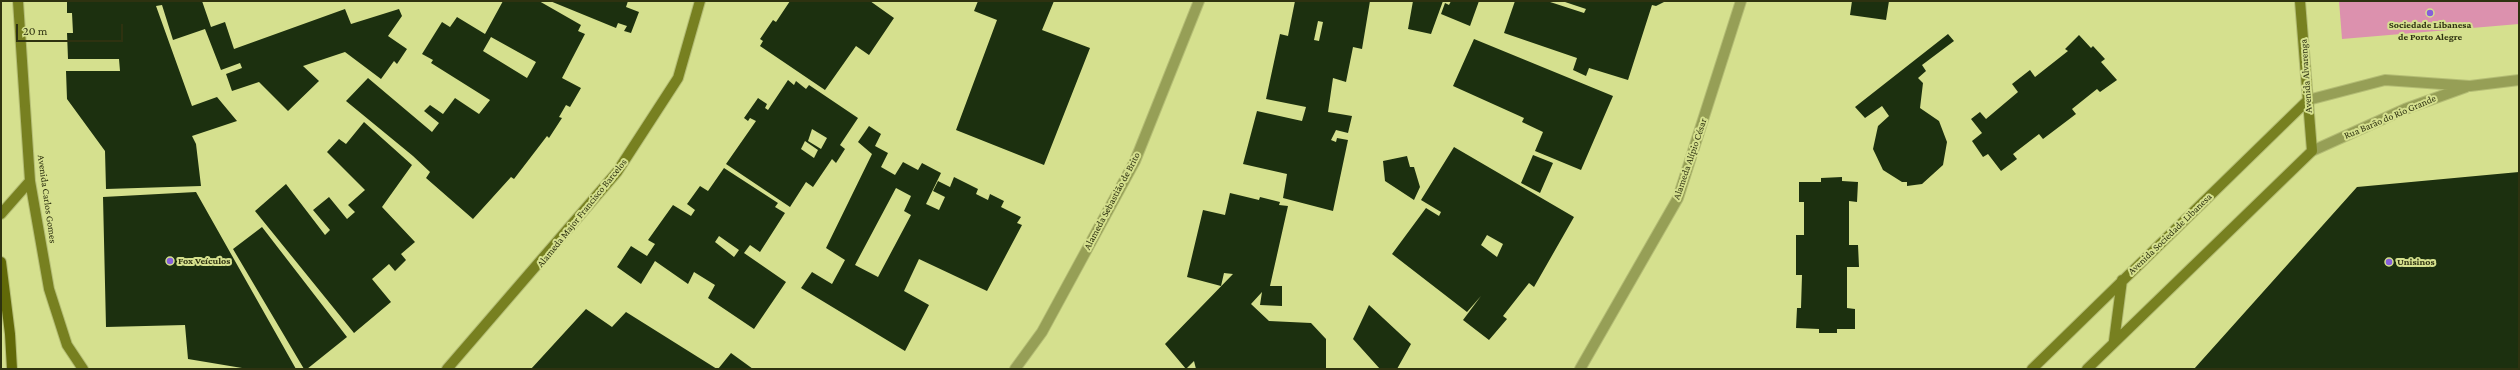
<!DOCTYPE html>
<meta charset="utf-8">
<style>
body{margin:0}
#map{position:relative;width:2520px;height:370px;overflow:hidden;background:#d5e08e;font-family:"Crimson Pro",serif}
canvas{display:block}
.frame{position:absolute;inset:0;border:2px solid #2e3210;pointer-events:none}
.scale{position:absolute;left:16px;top:24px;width:107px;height:18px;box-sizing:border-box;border:2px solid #2e3210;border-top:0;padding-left:5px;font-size:12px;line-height:14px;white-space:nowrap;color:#2e3210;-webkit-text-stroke:3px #d5e08e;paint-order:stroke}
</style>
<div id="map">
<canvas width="2520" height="370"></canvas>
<div class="frame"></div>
<div class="scale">20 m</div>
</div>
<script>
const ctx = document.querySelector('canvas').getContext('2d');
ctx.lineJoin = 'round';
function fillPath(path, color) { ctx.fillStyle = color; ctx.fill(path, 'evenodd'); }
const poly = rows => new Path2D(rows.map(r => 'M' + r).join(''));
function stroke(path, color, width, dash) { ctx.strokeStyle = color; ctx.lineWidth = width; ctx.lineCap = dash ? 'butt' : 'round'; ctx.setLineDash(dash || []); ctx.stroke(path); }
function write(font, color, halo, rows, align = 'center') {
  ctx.font = font + ' "Crimson Pro",serif'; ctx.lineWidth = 4; ctx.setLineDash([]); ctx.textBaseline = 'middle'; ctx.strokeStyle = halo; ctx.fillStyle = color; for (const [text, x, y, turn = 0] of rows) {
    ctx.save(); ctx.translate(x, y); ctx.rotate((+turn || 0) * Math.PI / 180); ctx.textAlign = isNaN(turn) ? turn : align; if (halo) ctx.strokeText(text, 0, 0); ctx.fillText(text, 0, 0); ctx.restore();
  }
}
fillPath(poly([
 [2339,1,2519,1,2519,24,2342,39]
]), '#dc91ae');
fillPath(poly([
 [67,1,202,1,211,27,225,22,234,49,345,9,351,24,399,9,402,16,388,36,407,49,397,64,394,61,381,79,345,52,303,66,319,81,288,111,259,82,232,91,226,74,242,68,240,63,221,70,205,29,173,40,162,5,156,6,192,106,217,97,237,121,192,136,196,144,201,186,106,189,105,151,67,99,66,71,120,71,119,59,68,59,67,33,73,33,72,13,67,13],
 [503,1,539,1,581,25,578,31,585,34,562,78,581,88,570,107,566,105,559,117,562,118,549,138,547,136,514,179,511,177,473,219,426,178,430,172,413,156,346,101,368,78,432,132,439,123,424,111,430,105,443,114,455,98,479,114,490,100,431,63,433,60,422,54,442,22,450,27,457,17,485,34],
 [491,37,536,62,527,78,483,51],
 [550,1,628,1,626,7,639,12,631,33,624,31,627,26,618,23,616,28],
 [790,1,870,1,894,18,869,55,856,46,825,90,760,46,763,41,760,39,773,20,776,22],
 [978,1,1054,1,1042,30,1090,48,1044,165,956,130,997,20,974,11],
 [1295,1,1370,1,1362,49,1353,47,1346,82,1333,78,1328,112,1352,116,1348,133,1336,130,1331,140,1336,142,1337,138,1348,140,1333,211,1283,198,1287,174,1243,164,1257,111,1302,121,1306,107,1266,99,1280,34,1288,36],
 [1318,21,1323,22,1319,41,1314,40],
 [1413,1,1443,1,1431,34,1408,29],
 [1451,1,1479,1,1470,26,1441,14,1445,3,1449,5],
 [1515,1,1547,1,1584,13,1586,9,1562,1,1666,1,1656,6,1652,5,1628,80,1589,68,1586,76,1573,70,1577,58,1504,33],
 [1852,1,1889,1,1886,20,1850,15],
 [1948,34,1954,41,1922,65,1926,71,1918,78,1923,83,1920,108,1939,121,1947,142,1943,165,1922,184,1907,186,1907,182,1902,182,1883,170,1873,149,1878,126,1889,116,1882,106,1865,118,1855,107],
 [2079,35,2091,48,2093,46,2105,59,2101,62,2117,80,2100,92,2097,89,2072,109,2076,114,2043,139,2039,134,2013,154,2017,159,2001,171,1988,154,1983,157,1972,141,1982,133,1971,119,1980,112,1986,119,2018,92,2012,84,2030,70,2035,77,2068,51,2065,49],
 [1474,39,1613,96,1581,170,1535,151,1543,132,1522,122,1524,118,1453,86],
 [788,80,794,85,796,81,806,89,809,85,858,118,840,145,845,149,836,163,832,159,813,187,806,182,790,207,726,164,756,121,750,118,748,121,744,118,758,98,767,104,765,108,768,110],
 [812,129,827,138,821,149,808,141],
 [805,141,818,150,814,158,801,149],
 [364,122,412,165,382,207,415,242,401,254,406,260,395,271,389,264,372,279,391,302,354,333,255,211,286,184,325,235,330,230,313,210,329,197,347,219,355,212,348,205,365,190,327,152,339,139,346,144],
 [869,126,881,134,875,146,888,153,881,167,895,175,903,162,918,170,922,163,941,173,926,204,939,210,945,197,933,191,938,181,950,187,954,177,978,189,976,194,988,200,990,194,1004,201,1001,207,1021,217,1017,223,1022,225,987,291,919,259,904,291,929,305,905,351,801,288,812,272,832,284,845,260,826,248,872,154,858,142],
 [896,188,911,196,904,211,911,215,878,277,855,265],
 [1454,147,1574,217,1534,287,1529,283,1503,316,1507,319,1489,340,1463,320,1481,296,1467,312,1392,254,1426,208,1439,216,1441,212,1421,200],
 [1487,235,1503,244,1497,257,1481,245],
 [1533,155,1553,163,1540,193,1521,183],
 [1407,156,1410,167,1414,167,1420,187,1414,200,1385,181,1383,161],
 [724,168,778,203,775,207,785,213,760,252,750,245,744,253,786,282,754,329,708,298,715,285,694,272,688,284,655,261,641,284,617,267,631,246,647,256,655,244,648,240,673,205,691,216,695,210,687,204,700,186,708,191],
 [719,236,739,250,734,257,715,242],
 [2519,172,2519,369,2194,369,2357,187],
 [1842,177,1842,181,1858,182,1857,202,1849,201,1849,245,1858,245,1859,267,1847,267,1847,308,1855,309,1855,329,1837,329,1837,333,1819,333,1819,329,1796,328,1797,308,1801,308,1802,275,1796,275,1796,235,1804,235,1804,202,1799,202,1799,182,1821,182,1821,178],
 [196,192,296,369,248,369,188,359,185,325,106,327,103,197],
 [1230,193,1259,200,1260,197,1280,202,1279,205,1288,206,1270,286,1282,286,1282,306,1260,305,1262,292,1251,304,1269,321,1311,323,1326,339,1326,369,1196,369,1194,361,1186,369,1165,344,1233,274,1224,273,1221,286,1187,277,1203,210,1225,215],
 [262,227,347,337,307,369,304,369,233,249],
 [1369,305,1411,344,1397,369,1380,369,1353,339],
 [586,309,612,327,626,312,717,369,531,369],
 [731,353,753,369,718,369]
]), '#1c300f');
const street = poly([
 [2308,100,2385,80,2470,86,2519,80],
 [2312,151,2405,109,2466,87],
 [1015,369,1042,332,1135,161,1199,1],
 [1580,369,1678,198,1741,1]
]);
const secondary = poly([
 [18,1,30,181,49,289,67,345,83,369],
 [1,214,30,181],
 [2114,341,2122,280],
 [447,369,617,172,678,78,700,1],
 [2032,369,2308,100],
 [2087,369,2312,151,2300,1]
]);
const primary = poly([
 [1,262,10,334,12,369]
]);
stroke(street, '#b4bd75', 12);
stroke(secondary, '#b4bd75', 12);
stroke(primary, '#b4bd75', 12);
stroke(street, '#969f56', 10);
stroke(secondary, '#778020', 10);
stroke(primary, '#616908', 10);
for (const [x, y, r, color] of [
 [2430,13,4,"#865fda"],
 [170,261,4,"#865fda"],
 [2389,262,4,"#865fda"]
]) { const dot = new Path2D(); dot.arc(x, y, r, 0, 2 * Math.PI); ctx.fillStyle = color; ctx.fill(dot); stroke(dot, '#d5e08e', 1.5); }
write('bold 10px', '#2e3210', '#d5e08e', [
 ["Sociedade Libanesa",2430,25,"center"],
 ["de Porto Alegre",2430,37,"center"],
 ["Fox Veículos",178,261],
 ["Unisinos",2397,262]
], 'left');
write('10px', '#2e3210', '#d5e08e', [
 ["Avenida Alvarenga",2306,76,-94],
 ["Rua Barão do Rio Grande",2390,117,-23],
 ["Alameda Alípio César",1690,159,-71],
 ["Avenida Carlos Gomes",47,199,82],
 ["Alameda Sebastião de Brito",1112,201,-62],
 ["Alameda Major Francisco Barcelos",582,213,-51],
 ["Avenida Sociedade Libanesa",2170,234,-44]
]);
</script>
